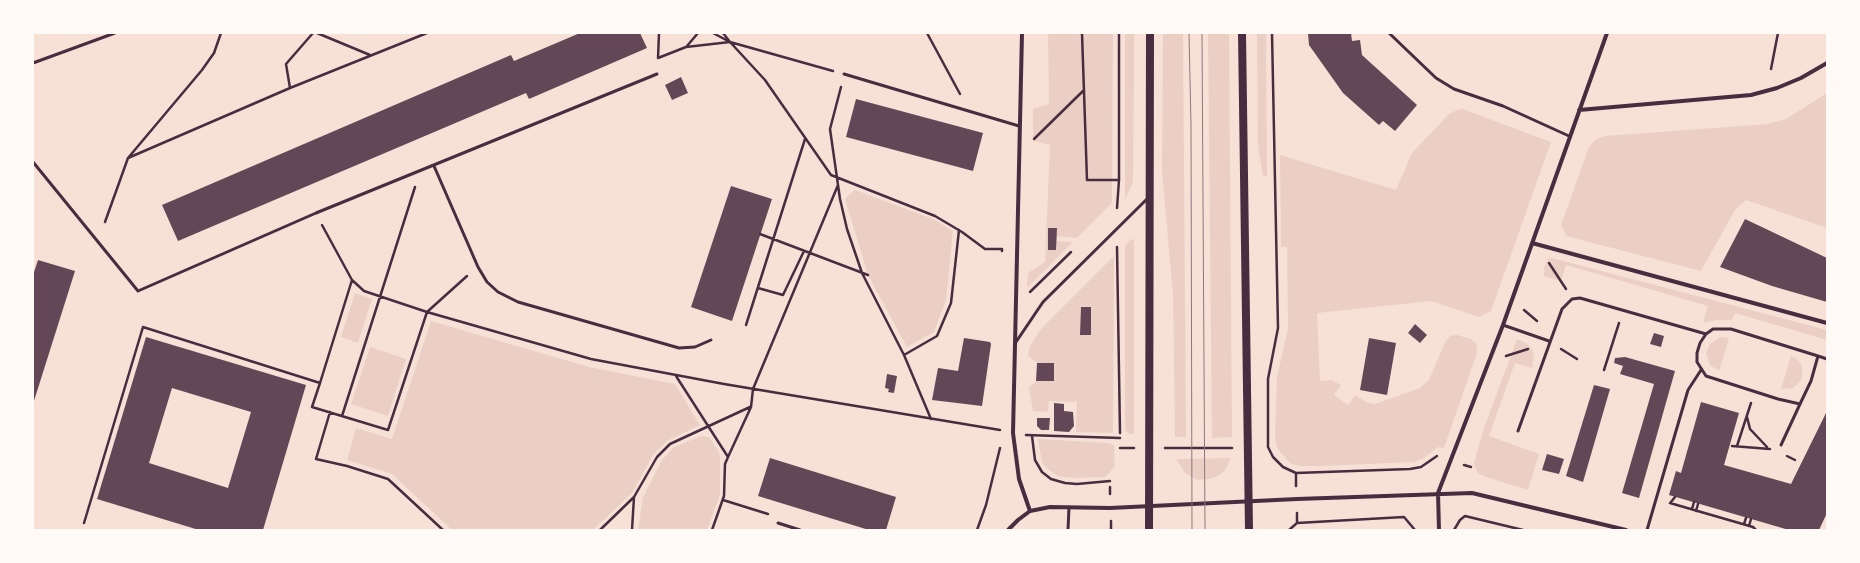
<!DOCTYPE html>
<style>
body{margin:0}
#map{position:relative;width:1860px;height:563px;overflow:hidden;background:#f7e1d7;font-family:"Noto Serif",serif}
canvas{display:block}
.frame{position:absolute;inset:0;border:34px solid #fffaf5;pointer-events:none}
</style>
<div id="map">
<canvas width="1860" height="563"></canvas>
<div class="frame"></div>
</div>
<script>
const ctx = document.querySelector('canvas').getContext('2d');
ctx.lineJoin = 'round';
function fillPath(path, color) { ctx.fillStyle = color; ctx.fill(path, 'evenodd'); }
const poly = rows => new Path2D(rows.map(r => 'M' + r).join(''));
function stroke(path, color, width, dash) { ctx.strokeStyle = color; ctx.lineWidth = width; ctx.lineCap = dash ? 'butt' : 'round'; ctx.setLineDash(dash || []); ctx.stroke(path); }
fillPath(poly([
 [1048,33,1113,33,1112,203,1077,238,1057,236,1057,241,1073,242,1027,288,1028,273,1045,262,1050,145,1033,141,1033,109,1049,104],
 [1125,33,1134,33,1134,77,1133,182,1125,200],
 [1163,33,1183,33,1186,437,1175,437,1173,294,1162,172],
 [1208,33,1229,33,1232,437,1212,438],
 [1257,33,1266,33,1267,176,1263,176,1258,146],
 [1827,93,1827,228,1746,200,1735,210,1701,271,1566,236,1561,225,1589,147,1595,140,1605,136,1768,124,1786,119],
 [1463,109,1551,142,1491,311,1479,317,1431,301,1317,313,1320,381,1331,380,1341,385,1334,395,1348,405,1355,395,1368,403,1375,404,1420,388,1429,380,1445,342,1450,336,1457,335,1471,339,1476,343,1477,349,1476,356,1444,448,1438,447,1424,458,1414,462,1323,466,1301,466,1291,464,1277,448,1275,437,1277,377,1288,328,1287,247,1281,247,1280,155,1396,190,1412,153,1449,114,1457,110],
 [855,190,933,219,953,231,946,300,934,332,907,347,868,275,845,199],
 [1134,239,1134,434,1129,434,1125,430,1125,245,1130,240],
 [1114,256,1113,433,1076,432,1077,402,1049,401,1048,412,1033,411,1029,388,1054,363,1037,363,1028,356,1030,346,1041,329],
 [1552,258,1827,330,1827,340,1735,313,1732,320,1715,320,1703,323,1708,306,1566,265,1561,281,1543,276,1545,270,1543,269,1548,259],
 [355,293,372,299,358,343,341,337],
 [431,321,589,367,675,384,700,425,667,441,653,455,632,493,593,530,452,530,392,474,347,460,356,428,392,439],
 [1720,337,1729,338,1719,371,1710,365,1706,353,1710,344],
 [1517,339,1526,343,1532,349,1534,356,1532,368,1515,363,1489,436,1539,454,1528,490,1483,476,1477,472,1474,463,1484,428],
 [370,347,406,359,388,416,351,404],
 [1791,356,1797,359,1802,366,1802,379,1793,388,1781,389],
 [701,436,709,437,719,452,720,460,720,495,707,530,638,530,643,497,662,460,674,447],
 [1038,439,1110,443,1114,446,1115,467,1105,477,1076,478,1058,476,1046,468,1042,463],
 [1231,458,1225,470,1218,476,1209,479,1198,480,1186,474,1176,459]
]), '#ebcfc5');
fillPath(poly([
 [580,33,640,33,647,48,529,99,526,93,178,241,162,205,511,55,514,61],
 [1308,33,1351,33,1352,41,1360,40,1362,55,1417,105,1395,131,1383,121,1379,125,1343,93,1309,45],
 [681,77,688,93,672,100,665,85],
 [856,99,983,133,973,171,846,137],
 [731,186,772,199,732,321,691,307],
 [1745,219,1827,258,1827,302,1772,286,1720,267],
 [1048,228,1057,228,1056,250,1048,250],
 [38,260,75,271,33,404,33,275],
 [1081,307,1091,307,1091,335,1080,335],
 [1415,324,1427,335,1420,343,1408,333],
 [1654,333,1664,336,1661,347,1650,344],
 [146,337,306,385,263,530,199,530,97,499],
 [172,388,251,412,228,488,149,463],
 [964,338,990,342,991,344,982,406,932,400,938,368,958,371],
 [1369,338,1396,343,1387,395,1360,390],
 [1625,357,1675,371,1639,498,1622,493,1654,384,1620,374,1623,366,1614,363,1615,358],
 [1037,363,1054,363,1054,381,1036,381],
 [887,374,897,376,894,393,888,392,889,389,885,388],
 [1594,385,1610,389,1583,482,1566,476],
 [1701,402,1739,413,1724,465,1791,484,1827,411,1827,513,1819,530,1789,530,1669,495,1676,471,1681,473],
 [1054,403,1064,404,1064,411,1073,412,1074,426,1069,432,1054,431],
 [1037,418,1050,418,1049,430,1041,430,1037,426],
 [1547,454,1564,459,1559,474,1542,470],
 [770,458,896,497,886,530,869,530,758,496]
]), '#644757');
stroke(poly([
 [317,33,370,55],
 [713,33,730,42,723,33],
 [927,33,960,94],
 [1082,33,1087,180,1119,180],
 [1272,33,1278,328,1268,379,1268,447,1273,457,1283,467,1296,473,1410,469,1421,467,1437,456],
 [730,42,765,80,831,175,935,216,962,232,985,249,1002,249,1002,251],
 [687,46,698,33],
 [658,58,686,47,730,42,833,71],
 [658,58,659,33],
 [1771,69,1778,33],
 [841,87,830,129,840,199,847,229,862,273,904,355,931,419],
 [290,88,286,64,313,33],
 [1034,139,1083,91],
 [128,158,290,88,427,33],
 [1117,208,1119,180,1119,33],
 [105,222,128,158,202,70,214,53,221,33],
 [322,225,352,280,364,291,427,312,591,359,724,384,1000,430],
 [760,234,868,275],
 [1117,247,1120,433],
 [1549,263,1566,289],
 [758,288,783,295,804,251],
 [1030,292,1071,252],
 [1524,310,1537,321],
 [746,325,805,139],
 [1561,349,1577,359],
 [904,355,937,336,951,303,959,230],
 [1506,356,1528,349],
 [1604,370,1619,323],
 [676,376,728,457,725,464,724,496,712,530],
 [320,383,312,407,388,430,427,312,467,276],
 [330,412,316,459,347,466,388,479,443,530],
 [342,416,415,187],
 [1747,417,1750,429,1767,447],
 [1026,435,1120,438],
 [1032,436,1035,460,1042,472,1051,479,1065,483,1077,484,1110,481],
 [1732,446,1770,449],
 [1737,446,1751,403],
 [1120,448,1134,448],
 [1165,448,1232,448],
 [1787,456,1795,460],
 [728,457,751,407,753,389,838,185],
 [1464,465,1471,467],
 [1296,473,1296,486],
 [1110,487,1110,494],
 [723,500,768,514],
 [1671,502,1675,497],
 [1670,503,1753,527,1756,530],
 [1692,509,1694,502],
 [1696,511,1698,504],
 [1297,513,1297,523],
 [1111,521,1111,529],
 [84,523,143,327,320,383,352,280],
 [1744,524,1746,518],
 [1749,526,1751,519],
 [600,530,634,497,657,457,670,444,750,407],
 [632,530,634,497],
 [977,530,986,505,1000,448],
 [1289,530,1297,523,1404,517,1415,530],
 [1454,530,1460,520,1465,516,1523,530]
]), '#4a2c40', 2.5);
stroke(poly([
 [1389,33,1436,78,1454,89,1503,106,1569,136],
 [33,63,115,33],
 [844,74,1019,126],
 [33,162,138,291,316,213,657,74],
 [434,166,478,267,487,282,498,292,518,302,679,348,695,347,711,340],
 [1503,325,1549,341],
 [1016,342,1043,302,1148,198],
 [1818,356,1827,359],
 [1518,431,1562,309,1572,299,1580,298,1706,334,1713,329,1731,329,1818,356,1811,381,1800,404,1778,399,1706,376,1697,362,1697,353,1700,343,1706,334],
 [1781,445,1800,404],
 [778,523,800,530],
 [1068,530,1069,507],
 [1647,530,1688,390,1701,370]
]), '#4a2c40', 3);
stroke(poly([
 [1022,33,1013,433,1019,479,1030,511],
 [1579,110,1751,95,1777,88,1801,78,1827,63],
 [1532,243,1827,323],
 [1008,530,1018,520,1030,511,1050,507,1110,508,1297,499,1472,493,1626,530],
 [1439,530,1438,493,1503,325,1607,33]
]), '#4a2c40', 4);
stroke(poly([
 [1242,33,1249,530],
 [1149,530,1150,33]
]), '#4a2c40', 8);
stroke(poly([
 [1189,33,1191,125,1192,530],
 [1202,33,1205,530]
]), '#8f747c', 1);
</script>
